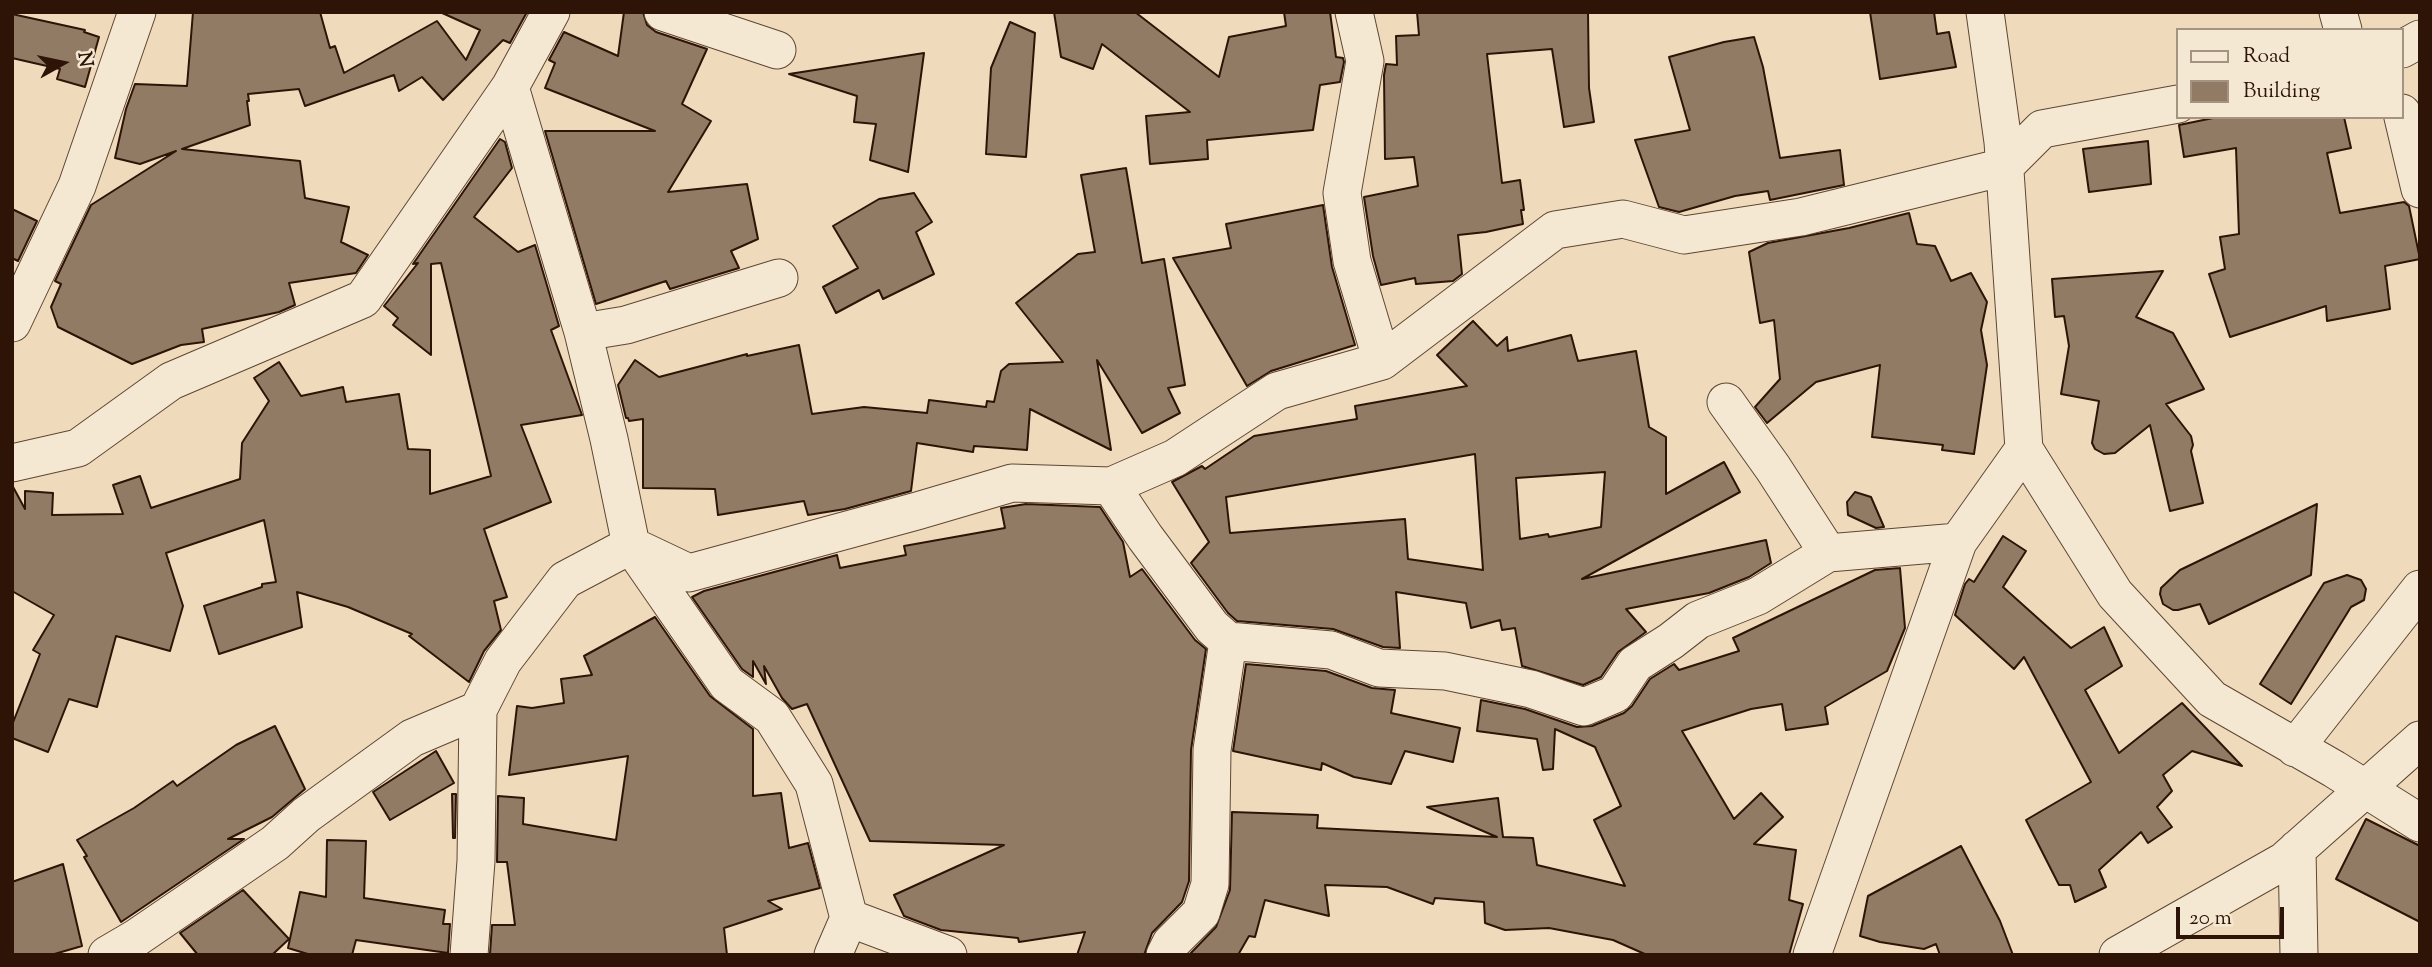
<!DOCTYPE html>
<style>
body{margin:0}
#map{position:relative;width:2432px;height:967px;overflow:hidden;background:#efdbbb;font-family:"Sorts Mill Goudy",serif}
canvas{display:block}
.frame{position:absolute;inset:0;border:14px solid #2e1407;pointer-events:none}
.legend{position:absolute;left:2176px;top:28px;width:228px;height:91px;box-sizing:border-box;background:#f5e8d3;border:2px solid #a59381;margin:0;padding:9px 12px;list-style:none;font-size:21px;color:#2e1407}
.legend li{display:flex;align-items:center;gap:14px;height:35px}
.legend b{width:35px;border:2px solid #a59381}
.north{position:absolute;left:28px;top:28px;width:70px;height:70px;-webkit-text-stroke:5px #f5e8d3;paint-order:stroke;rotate:81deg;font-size:19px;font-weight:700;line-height:28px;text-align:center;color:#2e1407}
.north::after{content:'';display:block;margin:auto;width:24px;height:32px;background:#2e1407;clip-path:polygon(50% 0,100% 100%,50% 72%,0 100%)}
.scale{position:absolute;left:2176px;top:907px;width:108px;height:32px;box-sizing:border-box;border:4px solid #2e1407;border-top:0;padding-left:9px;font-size:21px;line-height:24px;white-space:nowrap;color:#2e1407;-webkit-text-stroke:5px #f5e8d3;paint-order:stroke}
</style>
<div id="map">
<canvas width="2432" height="967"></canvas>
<div class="frame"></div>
<ul class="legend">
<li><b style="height:9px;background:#f5e8d3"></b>Road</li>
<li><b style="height:19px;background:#927b65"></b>Building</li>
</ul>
<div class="north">N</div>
<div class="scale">20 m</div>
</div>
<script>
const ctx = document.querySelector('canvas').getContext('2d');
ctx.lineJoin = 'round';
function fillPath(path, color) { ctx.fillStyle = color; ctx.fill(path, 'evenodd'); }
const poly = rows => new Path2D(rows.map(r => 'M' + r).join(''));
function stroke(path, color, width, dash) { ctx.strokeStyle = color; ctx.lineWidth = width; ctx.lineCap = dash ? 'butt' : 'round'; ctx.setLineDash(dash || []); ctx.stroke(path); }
const building = poly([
 [193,12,320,12,330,48,335,46,344,73,437,21,466,60,480,30,440,12,527,12,510,43,503,40,443,100,422,77,399,91,394,75,305,106,299,89,248,94,249,101,247,101,250,125,182,149,300,161,305,198,349,207,341,242,368,255,356,273,289,283,295,305,279,312,202,329,204,342,181,345,132,364,58,327,51,307,61,284,55,281,91,205,176,151,140,164,115,158,126,109,135,84,187,86,193,12],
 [624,12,643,12,647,25,656,32,707,49,682,104,711,121,668,192,747,184,758,239,731,251,739,268,670,289,666,281,596,304,545,131,655,131,545,88,555,63,549,60,564,32,618,56,624,12],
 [1054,12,1135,12,1219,77,1229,37,1286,26,1284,12,1330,12,1336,57,1343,58,1344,62,1340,82,1320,85,1313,130,1207,140,1208,159,1150,164,1146,116,1190,112,1102,44,1093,69,1061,57,1054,12],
 [1417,12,1588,12,1589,88,1594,122,1564,127,1552,49,1487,54,1502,183,1520,180,1524,210,1521,210,1523,224,1486,232,1458,235,1462,274,1453,281,1416,284,1415,278,1381,285,1373,256,1364,197,1418,186,1414,157,1385,159,1384,75,1386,64,1397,65,1396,36,1419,35,1417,12],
 [1870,12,1934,12,1937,34,1949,32,1956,67,1880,79,1870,12],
 [12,14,85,30,84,32,99,37,85,87,57,79,60,69,12,58,12,14],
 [1010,22,1035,33,1026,157,986,154,991,68,1010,22],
 [1754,37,1763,67,1780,158,1840,150,1844,185,1770,200,1768,191,1735,196,1679,212,1659,207,1635,140,1690,130,1669,57,1724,42,1754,37],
 [924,53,908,172,870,160,876,124,854,122,857,96,789,74,924,53],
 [2218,117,2344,117,2351,148,2327,153,2340,213,2404,202,2409,206,2420,259,2385,266,2390,309,2327,321,2326,306,2230,337,2209,274,2225,269,2220,237,2239,234,2236,148,2184,157,2179,125,2218,117],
 [500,139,505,142,512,168,474,217,518,252,535,245,559,326,551,330,582,415,521,425,551,502,484,529,507,597,494,601,501,630,484,651,469,682,409,636,412,634,348,607,297,592,302,627,219,654,204,606,262,587,262,584,276,582,264,520,166,553,183,606,170,651,116,636,97,707,69,699,48,752,12,738,12,725,40,654,33,650,54,615,12,591,12,485,25,509,25,491,53,493,52,515,123,514,113,485,140,476,151,508,240,479,242,443,269,401,254,378,279,362,301,396,343,387,346,402,399,394,408,449,430,450,430,494,491,476,441,263,431,264,431,355,393,325,398,318,384,306,418,263,413,264,500,139],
 [2148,141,2151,184,2089,192,2083,149,2148,141],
 [1126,168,1142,263,1164,259,1185,385,1168,388,1180,413,1142,433,1097,360,1111,450,1030,409,1027,450,974,446,973,452,917,443,911,491,845,509,808,515,804,501,718,515,715,489,643,488,643,419,629,421,628,418,626,418,618,385,635,360,659,377,747,354,747,356,799,345,812,414,864,407,927,413,929,400,986,407,987,401,994,402,1001,371,1009,364,1063,362,1016,303,1078,254,1095,252,1081,175,1126,168],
 [914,193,932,222,916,232,934,274,883,299,879,290,836,313,823,287,858,268,833,226,879,199,914,193],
 [1323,205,1332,267,1355,345,1271,371,1247,386,1173,258,1231,248,1226,224,1323,205],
 [12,209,37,221,18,261,12,258,12,209],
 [1909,213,1917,244,1935,246,1951,281,1971,273,1987,302,1981,330,1987,365,1974,454,1942,450,1943,445,1872,437,1880,365,1816,382,1767,423,1755,407,1780,379,1774,320,1760,323,1749,252,1768,243,1849,228,1909,213],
 [2163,271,2136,317,2173,333,2204,389,2166,404,2191,436,2193,445,2191,451,2203,503,2170,511,2150,425,2115,453,2104,454,2095,449,2092,443,2099,401,2061,394,2069,346,2064,316,2055,317,2052,279,2163,271],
 [1473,321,1497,346,1507,337,1508,351,1571,335,1578,361,1636,351,1649,427,1666,437,1666,494,1724,462,1740,492,1582,579,1766,540,1771,563,1749,577,1709,593,1626,609,1646,632,1618,652,1601,677,1583,685,1522,666,1515,628,1502,630,1500,620,1471,628,1466,603,1396,592,1400,648,1383,647,1333,629,1237,621,1228,613,1191,563,1209,542,1172,482,1202,466,1205,469,1254,436,1357,419,1355,406,1467,386,1437,355,1473,321],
 [1475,454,1483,570,1408,559,1405,519,1230,533,1226,497,1475,454],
 [1605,472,1601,527,1549,537,1548,534,1520,539,1516,478,1605,472],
 [1855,492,1871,497,1884,527,1876,528,1848,515,1847,502,1855,492],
 [1026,504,1100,507,1123,542,1130,577,1142,569,1195,640,1206,649,1191,750,1189,881,1182,902,1152,933,1144,955,1077,955,1085,932,1019,942,1018,938,941,930,904,916,894,895,1004,845,870,841,807,704,792,709,782,698,764,666,766,684,753,661,753,677,742,669,692,597,704,591,837,555,840,568,906,555,904,546,1005,528,1001,508,1026,504],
 [2317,504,2311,575,2209,624,2200,604,2178,610,2173,610,2163,604,2160,594,2161,588,2180,570,2317,504],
 [2003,536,2026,551,2003,587,2071,648,2104,627,2122,666,2085,690,2119,753,2182,703,2242,766,2192,751,2163,775,2172,791,2157,807,2172,827,2148,843,2141,832,2099,870,2106,887,2075,902,2070,885,2059,885,2026,820,2091,782,2024,657,2014,669,1955,615,1965,584,1969,579,1974,582,2003,536],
 [1900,568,1905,628,1887,671,1825,707,1828,724,1786,730,1782,704,1751,709,1682,731,1734,819,1761,793,1783,817,1754,844,1796,850,1789,900,1803,904,1789,955,1647,955,1613,940,1549,928,1505,930,1485,923,1484,902,1435,898,1433,904,1387,887,1325,885,1329,916,1265,900,1255,937,1249,936,1238,955,1189,955,1216,927,1230,890,1232,812,1318,815,1317,828,1497,837,1427,807,1498,798,1503,837,1533,838,1537,865,1625,886,1594,820,1621,806,1595,747,1555,729,1553,769,1543,770,1537,739,1477,731,1481,700,1525,709,1577,727,1592,726,1624,713,1632,706,1650,679,1674,664,1679,670,1739,651,1733,638,1875,570,1900,568],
 [2347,575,2361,580,2366,589,2364,600,2351,607,2291,704,2260,684,2324,583,2347,575],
 [655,617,710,696,753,729,753,796,781,793,789,848,808,843,820,888,768,901,782,909,724,928,727,955,490,954,492,925,515,925,507,862,497,862,498,796,524,798,523,824,616,840,628,756,509,775,517,706,532,708,564,703,561,679,592,675,584,656,655,617],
 [1246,664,1326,671,1372,688,1395,690,1391,713,1460,728,1453,762,1405,751,1391,784,1354,777,1322,763,1321,770,1233,751,1246,664],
 [275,726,305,789,272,817,228,839,244,839,121,922,84,857,87,856,77,840,134,808,173,781,177,786,236,745,275,726],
 [436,751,454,783,390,820,373,792,436,751],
 [452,794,456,794,455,838,453,838,452,794],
 [2366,819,2420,846,2420,922,2336,879,2366,819],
 [327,840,366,841,364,898,445,910,443,924,450,924,448,953,356,940,352,955,311,955,288,948,300,892,326,897,327,840],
 [1961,846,2000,921,2013,955,1940,955,1936,944,1924,949,1880,942,1860,936,1868,896,1961,846],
 [63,864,82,946,51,955,12,955,12,882,63,864],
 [243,890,289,939,272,955,198,955,180,933,243,890]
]);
fillPath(building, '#927b65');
stroke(building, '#2e1407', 2);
const minor = poly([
 [663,12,777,50],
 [1354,12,1365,61,1342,193,1352,261,1382,361,1555,230,1623,219,1684,235,1801,217,2004,167,2042,129,2178,104],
 [1985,12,2003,142,2024,449,2115,594,2212,699,2334,769,2420,823],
 [2338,12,2343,30],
 [2402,49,2420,39],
 [510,87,583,332,609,439,631,545,727,684,772,717,814,784,849,918,833,955],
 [2402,113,2420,189],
 [12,323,77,186,137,12],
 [583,332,626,325,779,278],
 [1726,402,1773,468,1828,553],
 [12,463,78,448,171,381,363,299,510,87,551,12],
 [1111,486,1175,458,1277,391,1382,361],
 [632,546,689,573,917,511,1012,483,1111,486,1145,537,1212,627,1228,641],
 [2295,748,2420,589],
 [2297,849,2299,955],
 [849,918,948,955],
 [107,955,136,938,275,843,306,815,412,738,478,710,503,661,565,580,631,545],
 [469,955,476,861,478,710],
 [1165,955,1171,943,1201,913,1210,884,1212,750,1228,641,1331,650,1379,668,1445,671,1531,689,1584,707,1615,694,1635,664,1671,641,1698,620,1758,596,1828,553,1958,542],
 [1812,955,1958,542,2024,449],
 [2118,955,2284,861,2420,740]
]);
stroke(minor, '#5e4634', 39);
stroke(minor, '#f5e8d3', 37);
</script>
